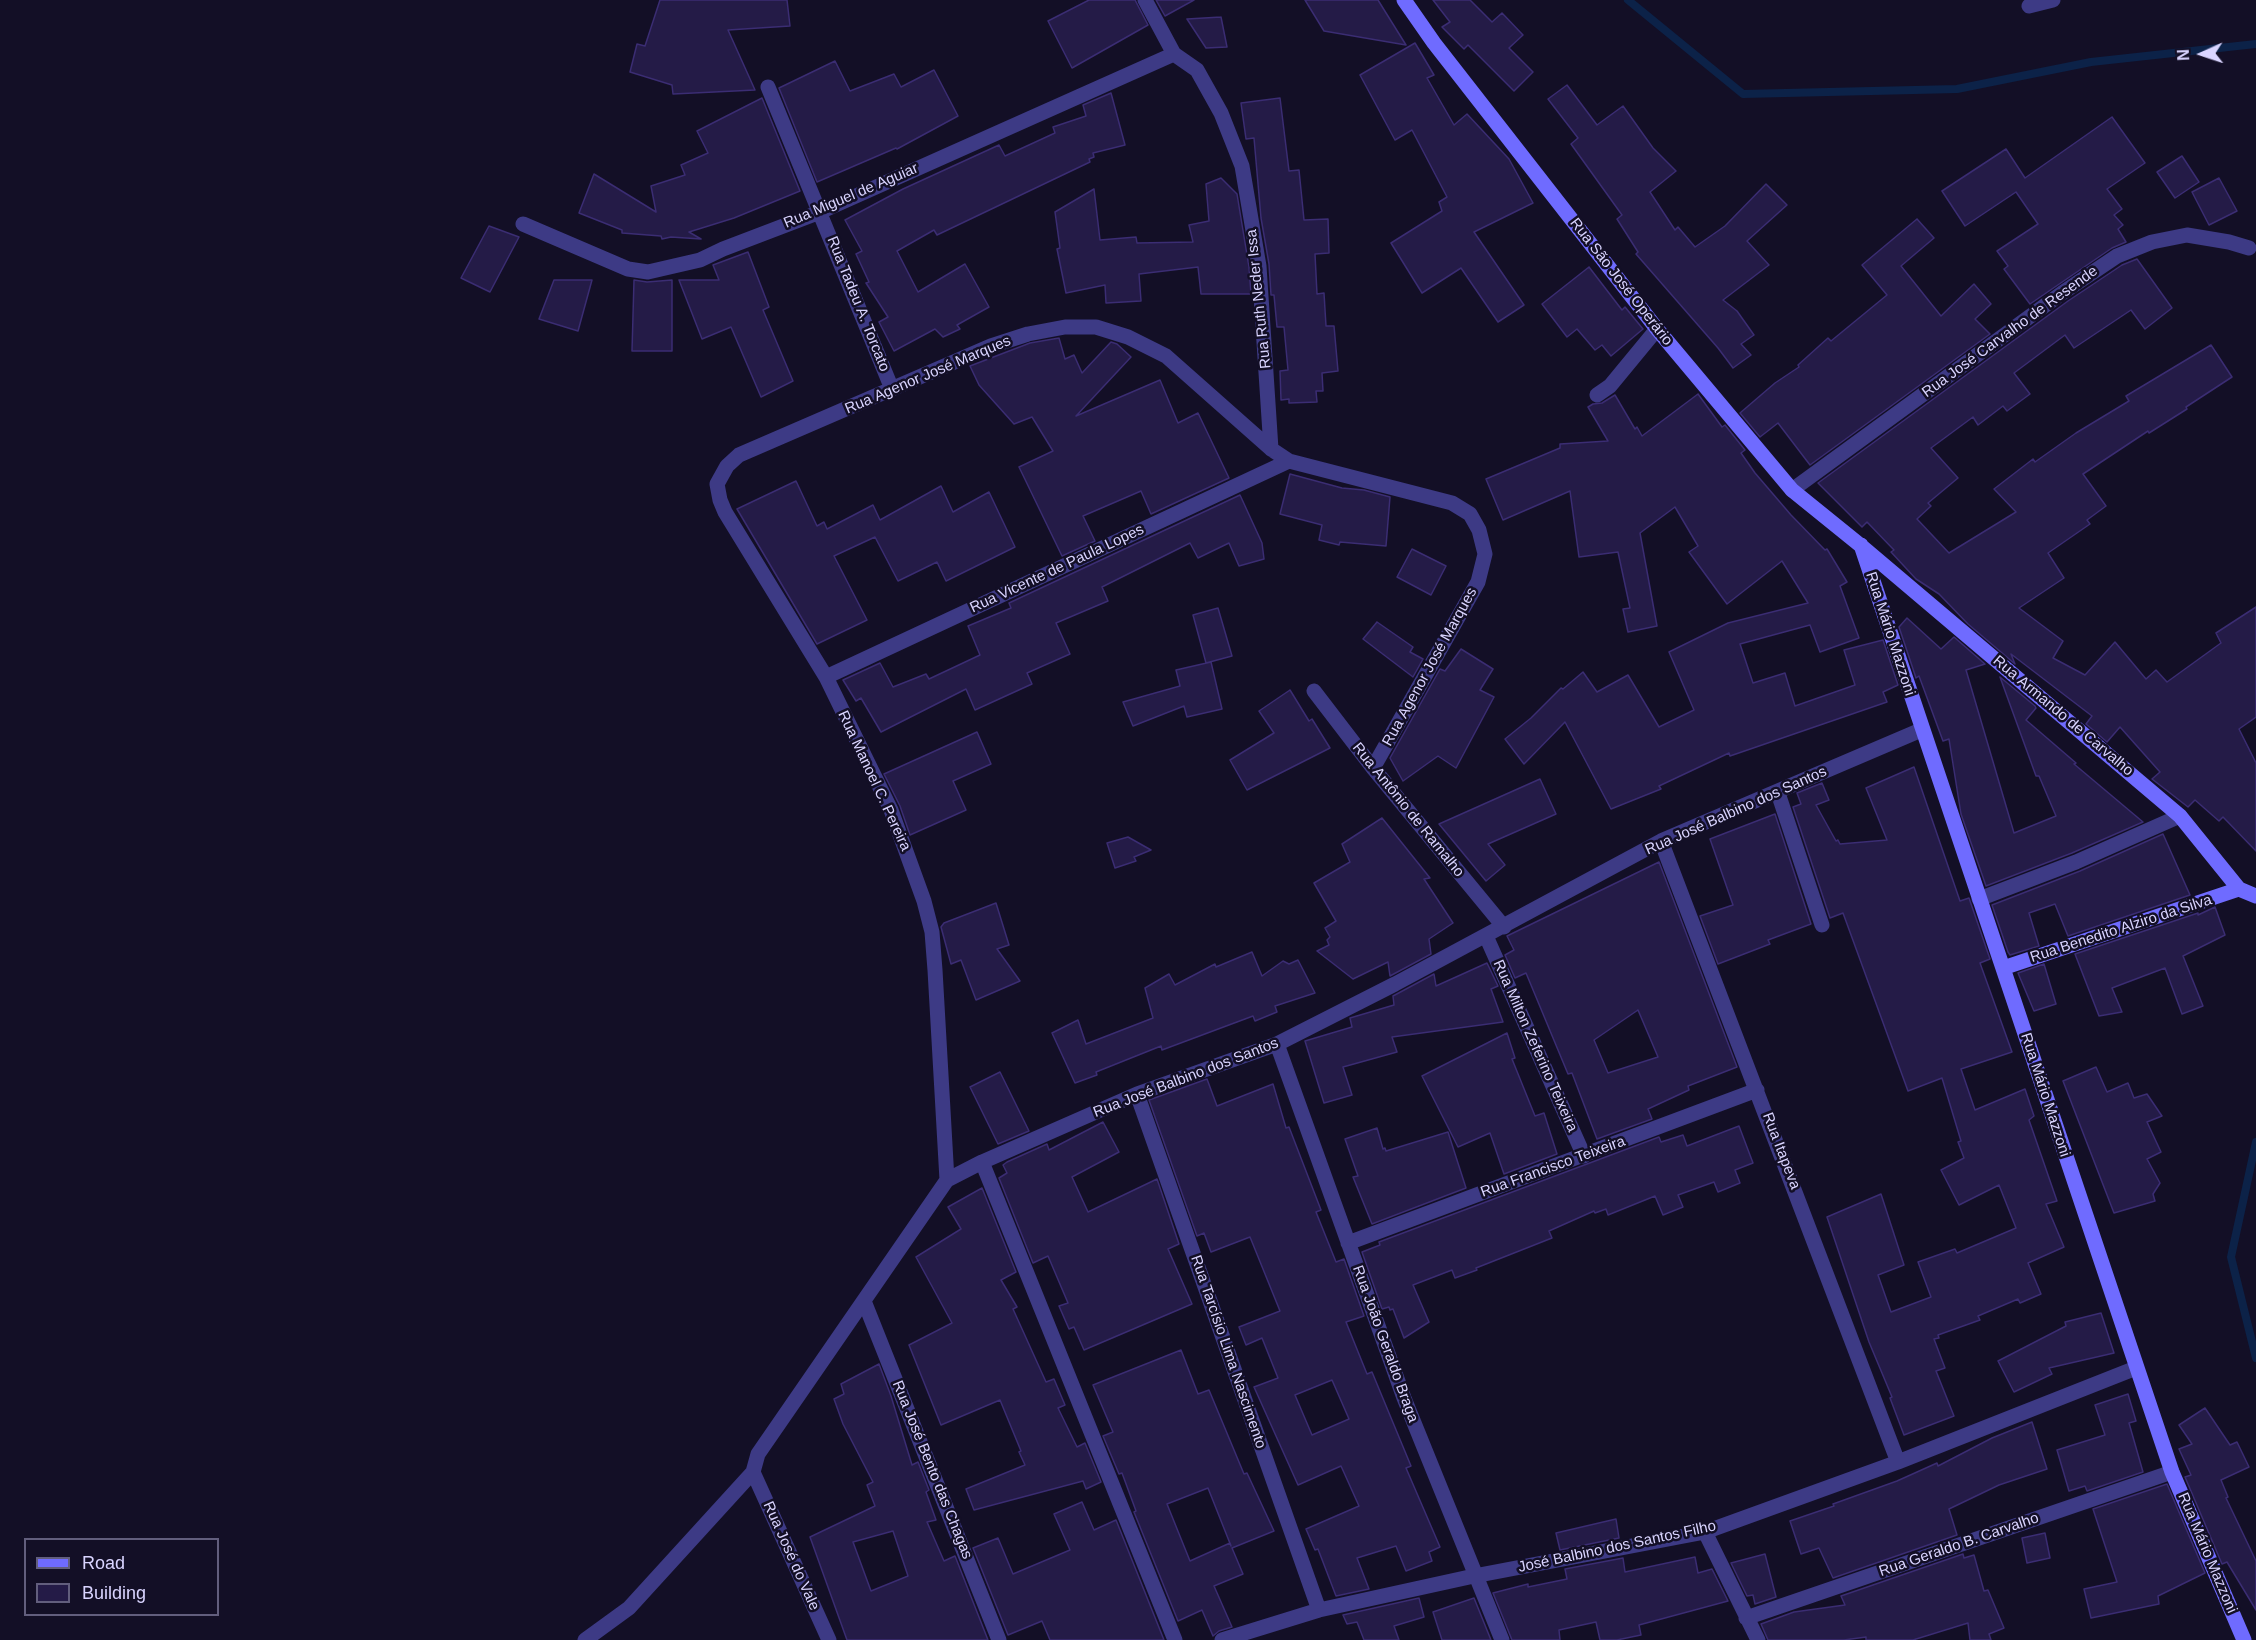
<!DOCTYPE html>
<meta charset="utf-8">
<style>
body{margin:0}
#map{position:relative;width:2256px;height:1640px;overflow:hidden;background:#130f26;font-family:Arial,sans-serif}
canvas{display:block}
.legend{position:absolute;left:24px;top:1538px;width:195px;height:78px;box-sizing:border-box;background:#130f26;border:2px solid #625e7d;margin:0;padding:8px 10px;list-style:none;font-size:18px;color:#d9d4ff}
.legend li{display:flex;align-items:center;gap:12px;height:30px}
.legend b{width:30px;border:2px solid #625e7d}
.north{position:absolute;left:2172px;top:24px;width:60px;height:60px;-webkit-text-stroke:4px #130f26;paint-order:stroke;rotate:267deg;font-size:16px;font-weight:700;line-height:24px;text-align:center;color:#d9d4ff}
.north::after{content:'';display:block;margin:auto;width:21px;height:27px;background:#d9d4ff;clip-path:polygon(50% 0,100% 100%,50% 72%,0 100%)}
</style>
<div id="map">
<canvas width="2256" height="1640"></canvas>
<ul class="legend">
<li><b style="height:8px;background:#6f6bff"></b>Road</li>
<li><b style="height:16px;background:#241b47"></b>Building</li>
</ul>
<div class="north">N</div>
</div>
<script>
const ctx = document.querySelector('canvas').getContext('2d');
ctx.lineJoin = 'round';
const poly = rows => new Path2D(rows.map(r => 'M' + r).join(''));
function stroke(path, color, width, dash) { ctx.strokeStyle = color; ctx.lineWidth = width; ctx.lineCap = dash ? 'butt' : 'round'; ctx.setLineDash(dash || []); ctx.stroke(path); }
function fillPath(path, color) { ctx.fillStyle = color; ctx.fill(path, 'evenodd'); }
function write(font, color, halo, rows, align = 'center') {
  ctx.font = font + ' Arial,sans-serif'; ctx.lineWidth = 5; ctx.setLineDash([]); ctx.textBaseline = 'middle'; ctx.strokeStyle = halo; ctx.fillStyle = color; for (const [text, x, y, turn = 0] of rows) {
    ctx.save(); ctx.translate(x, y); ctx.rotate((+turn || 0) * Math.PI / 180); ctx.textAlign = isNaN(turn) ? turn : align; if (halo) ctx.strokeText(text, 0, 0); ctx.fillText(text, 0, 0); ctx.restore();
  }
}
stroke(poly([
 [1628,0,1743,94,1957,89,2091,62,2256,44],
 [2256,1142,2231,1257,2256,1358]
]), '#0c2248', 8);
const building = poly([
 [660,0,787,0,790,26,728,30,755,90,673,94,672,85,630,72,637,44,645,46,660,0],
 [1089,0,1135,0,1148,25,1072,68,1048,21,1089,0],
 [1156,0,1194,0,1165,16,1156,0],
 [1305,0,1378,0,1406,45,1324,31,1305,0],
 [1433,0,1470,0,1492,22,1502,13,1523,35,1509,48,1533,72,1514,91,1468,45,1464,49,1442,27,1450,22,1433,0],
 [1221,17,1227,47,1206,48,1187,19,1221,17],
 [1415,43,1434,75,1427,78,1454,125,1467,114,1509,159,1533,203,1474,232,1524,305,1498,322,1461,268,1422,293,1391,243,1442,211,1439,202,1447,197,1412,130,1395,140,1360,75,1415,43],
 [835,61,850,91,894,74,901,87,934,70,958,116,897,149,896,148,817,182,779,88,835,61],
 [1567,85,1597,125,1623,106,1653,148,1676,171,1650,192,1675,230,1678,227,1695,247,1725,226,1766,184,1787,205,1747,241,1769,265,1723,300,1737,311,1754,335,1741,344,1751,355,1733,368,1718,348,1636,254,1638,252,1617,219,1622,215,1571,144,1578,138,1548,99,1567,85],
 [1111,93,1125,145,1093,153,1094,157,1089,159,1090,162,937,235,934,230,897,251,918,292,965,264,989,307,957,325,960,329,943,337,935,329,894,351,879,322,888,317,866,283,869,282,856,254,862,251,845,220,903,189,999,145,1005,156,1055,133,1053,127,1086,116,1083,105,1111,93],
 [762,98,800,191,734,218,689,232,701,239,671,237,662,239,661,236,622,233,622,230,579,213,594,174,656,212,651,186,685,175,681,165,708,153,697,131,762,98],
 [1280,98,1289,171,1299,170,1304,220,1328,219,1329,253,1315,254,1317,294,1324,293,1326,326,1334,326,1338,371,1322,373,1323,391,1316,391,1317,402,1289,403,1289,399,1281,400,1280,371,1288,370,1284,327,1277,327,1274,295,1271,295,1269,264,1261,218,1254,138,1246,139,1241,103,1280,98],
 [2112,117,2145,163,2107,189,2122,209,2114,215,2123,225,2118,229,2126,242,2112,248,2030,304,2004,269,2008,266,1997,251,2038,224,2016,192,1965,226,1942,191,2006,149,2025,178,2112,117],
 [2182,156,2199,182,2175,198,2157,172,2182,156],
 [1221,178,1237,194,1249,267,1251,294,1201,294,1198,267,1139,274,1141,301,1106,303,1105,285,1066,293,1057,249,1060,248,1055,212,1094,189,1100,240,1136,237,1137,243,1193,242,1189,225,1209,221,1206,184,1221,178],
 [2219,178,2237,211,2209,225,2192,192,2219,178],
 [1917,219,1934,238,1901,266,1941,316,1974,284,1991,304,1975,319,1990,334,1810,465,1778,423,1760,437,1740,413,1775,383,1799,367,1798,365,1828,338,1831,341,1887,295,1862,265,1917,219],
 [489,226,519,237,490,292,461,278,489,226],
 [748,252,769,307,763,310,793,381,761,397,731,327,702,339,679,280,719,280,713,265,748,252],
 [2137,259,2172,308,2145,329,2131,310,2074,348,2065,335,2014,373,2030,394,2007,411,2003,406,1978,425,1973,417,1931,448,1958,478,1928,503,1931,506,1917,519,1949,553,2016,512,1994,489,2033,459,2035,462,2076,433,2129,401,2126,396,2211,345,2232,377,2186,407,2187,409,2149,433,2148,431,2083,474,2106,506,2087,520,2090,524,2048,553,2064,578,2019,608,2063,641,2053,658,2085,675,2115,642,2146,679,2156,670,2167,682,2221,643,2216,633,2256,607,2256,717,2239,729,2256,763,2256,851,2223,817,2219,821,2195,800,2188,807,2152,779,2160,772,2120,727,2107,742,2086,724,2092,716,2011,654,2015,664,1968,624,1939,594,1916,579,1891,552,1894,550,1867,522,1862,527,1818,483,2068,301,2122,265,2137,259],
 [1589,267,1622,310,1625,307,1643,329,1611,356,1602,345,1595,350,1577,329,1567,337,1542,304,1589,267],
 [554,280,592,280,578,331,539,319,554,280],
 [634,280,647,282,672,280,672,351,632,351,634,280],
 [1059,338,1065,359,1074,355,1082,373,1111,342,1117,344,1131,357,1076,416,1160,380,1178,423,1198,413,1229,478,1151,514,1141,491,1083,516,1095,541,1062,556,1019,467,1053,451,1032,417,1014,424,979,385,970,366,1030,343,1059,338],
 [1698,394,1722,427,1725,425,1745,450,1741,453,1755,473,1791,515,1825,550,1827,549,1847,582,1840,586,1859,638,1820,652,1810,625,1740,644,1753,683,1785,673,1795,706,1855,685,1844,650,1883,640,1898,685,1883,692,1887,702,1730,756,1729,753,1659,786,1661,789,1611,809,1565,722,1524,764,1505,739,1531,718,1561,688,1563,689,1583,672,1597,692,1628,675,1659,727,1694,710,1669,652,1728,623,1808,603,1782,561,1727,604,1689,552,1698,546,1675,507,1640,533,1657,626,1628,632,1623,609,1630,608,1618,552,1579,557,1570,491,1503,520,1486,479,1560,448,1560,444,1608,441,1588,407,1593,404,1602,403,1615,395,1635,429,1637,427,1642,436,1698,394],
 [1290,474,1342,488,1364,490,1390,497,1386,546,1340,542,1339,545,1319,540,1322,525,1280,514,1290,474],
 [796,481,817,526,824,522,827,529,873,505,880,520,941,486,953,512,989,492,1015,547,946,581,937,562,898,581,875,537,834,556,867,620,817,644,737,509,796,481],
 [1240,495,1262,543,1264,559,1239,566,1229,543,1198,558,1190,543,1102,587,1108,601,1056,623,1070,654,1027,673,1032,684,975,710,966,689,881,732,861,698,856,701,843,680,880,663,893,687,926,674,929,679,980,655,968,626,1011,608,1009,603,1240,495],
 [1412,549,1446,566,1431,595,1397,577,1412,549],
 [1218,608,1232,656,1206,663,1193,615,1218,608],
 [1907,618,1941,649,1954,637,1985,664,1966,670,2014,833,2056,816,2039,776,2036,776,2000,677,2035,706,2036,708,2026,720,2076,763,2074,764,2143,822,2072,853,1986,886,1961,814,1949,739,1943,741,1919,676,1916,678,1899,627,1907,618],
 [1377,622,1413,647,1410,652,1423,659,1413,677,1363,639,1377,622],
 [1461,649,1493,669,1480,690,1494,697,1456,768,1438,756,1403,781,1390,758,1440,669,1445,671,1461,649],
 [1211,662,1222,709,1187,717,1184,706,1133,726,1123,702,1180,686,1176,670,1211,662],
 [1290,690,1309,721,1312,719,1330,748,1247,790,1230,760,1274,733,1259,711,1290,690],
 [977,732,991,764,953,781,966,810,910,835,900,806,884,774,977,732],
 [1914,767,1960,901,1969,898,1990,959,1980,963,2012,1052,1961,1069,1975,1110,2025,1089,2034,1116,2029,1120,2057,1201,2046,1204,2064,1247,2028,1263,2041,1294,2020,1303,2018,1299,1978,1316,1980,1320,1938,1335,1939,1338,1934,1339,1945,1368,1936,1371,1954,1416,1904,1435,1890,1398,1892,1397,1869,1342,1827,1217,1881,1194,1904,1265,1878,1275,1891,1312,1931,1297,1918,1262,1955,1249,1957,1253,2016,1228,1999,1185,1959,1205,1941,1170,1964,1158,1958,1142,1961,1141,1942,1078,1908,1091,1843,913,1830,918,1793,807,1801,804,1797,793,1822,783,1829,800,1816,805,1836,841,1838,840,1840,844,1887,840,1866,788,1914,767],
 [1540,779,1556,814,1488,844,1505,865,1486,881,1439,824,1540,779],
 [1775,814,1811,924,1768,940,1770,944,1718,964,1700,916,1733,905,1710,839,1775,814],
 [1382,818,1430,878,1424,879,1453,923,1429,939,1431,954,1390,976,1388,962,1353,979,1317,951,1329,945,1327,940,1330,937,1325,928,1336,921,1314,883,1350,862,1342,844,1382,818],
 [2163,834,2190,895,2068,936,2055,904,2029,913,2039,946,2010,955,2008,952,1992,905,2080,871,2163,834],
 [1128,837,1151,850,1134,857,1136,861,1115,868,1107,843,1128,837],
 [1659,862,1737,1067,1688,1086,1689,1090,1648,1109,1652,1119,1597,1139,1572,1073,1568,1074,1526,973,1515,978,1505,955,1514,950,1507,936,1659,862],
 [1638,1010,1658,1057,1608,1073,1594,1040,1638,1010],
 [996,903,1009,945,997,949,1020,981,976,1000,961,960,951,964,941,927,944,923,996,903],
 [2215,907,2225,935,2183,956,2203,1006,2182,1014,2165,968,2112,988,2122,1012,2099,1016,2075,954,2198,913,2198,915,2215,907],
 [1252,952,1262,976,1283,961,1289,964,1298,960,1315,993,1275,1006,1277,1012,1255,1021,1253,1016,1162,1050,1161,1046,1096,1072,1097,1075,1075,1083,1052,1033,1078,1020,1086,1044,1153,1018,1145,988,1169,974,1175,985,1215,964,1216,967,1252,952],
 [1487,963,1498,986,1491,989,1503,1022,1392,1037,1397,1052,1343,1067,1352,1095,1324,1103,1305,1041,1352,1027,1350,1018,1394,1005,1393,996,1434,974,1436,986,1487,963],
 [2044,964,2056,1004,2034,1011,2018,973,2044,964],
 [1507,1033,1515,1058,1512,1059,1535,1116,1544,1113,1557,1154,1504,1174,1490,1133,1458,1147,1422,1076,1507,1033],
 [2096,1067,2107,1092,2128,1083,2134,1098,2147,1094,2162,1116,2147,1122,2161,1152,2147,1159,2160,1183,2153,1194,2155,1201,2114,1213,2063,1081,2096,1067],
 [1000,1072,1029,1131,998,1144,970,1087,1000,1072],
 [1207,1079,1217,1106,1273,1084,1286,1128,1289,1127,1321,1210,1316,1212,1336,1262,1344,1259,1364,1316,1346,1322,1367,1374,1372,1372,1411,1466,1406,1468,1440,1547,1429,1552,1432,1561,1406,1571,1396,1546,1357,1558,1369,1589,1336,1596,1318,1549,1315,1550,1306,1529,1359,1506,1341,1466,1298,1485,1254,1387,1278,1378,1262,1338,1246,1345,1239,1327,1280,1311,1250,1237,1211,1252,1204,1233,1197,1236,1149,1100,1207,1079],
 [1332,1380,1349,1419,1312,1435,1295,1395,1332,1380],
 [1103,1122,1119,1152,1072,1177,1088,1212,1157,1179,1179,1244,1168,1249,1192,1304,1084,1350,1074,1327,1069,1329,1059,1306,1068,1303,1048,1256,1033,1263,999,1178,1007,1173,1003,1165,1007,1162,1047,1144,1049,1150,1103,1122],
 [1739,1126,1753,1163,1735,1170,1740,1183,1718,1192,1714,1182,1678,1195,1683,1207,1663,1215,1655,1196,1608,1215,1606,1209,1595,1213,1594,1211,1549,1231,1552,1238,1476,1268,1477,1270,1455,1278,1452,1270,1413,1285,1429,1322,1404,1338,1393,1309,1390,1310,1389,1307,1382,1309,1362,1252,1380,1245,1379,1242,1659,1137,1661,1142,1683,1135,1687,1146,1739,1126],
 [1377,1128,1383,1149,1385,1148,1386,1151,1448,1132,1466,1188,1372,1224,1353,1177,1358,1176,1345,1139,1377,1128],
 [982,1188,1016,1272,1001,1280,1017,1307,1013,1309,1046,1382,1054,1379,1065,1405,1058,1408,1077,1447,1085,1443,1101,1482,1086,1489,1083,1481,974,1510,966,1489,1025,1465,1019,1452,1021,1451,1000,1400,941,1425,909,1345,952,1323,916,1257,961,1229,948,1207,982,1188],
 [2101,1313,2114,1353,2049,1368,2052,1374,2014,1392,1998,1361,2066,1326,2065,1322,2101,1313],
 [1181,1350,1198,1394,1209,1390,1244,1474,1247,1473,1274,1531,1232,1548,1243,1574,1214,1586,1232,1627,1219,1631,1213,1636,1202,1610,1178,1621,1134,1512,1136,1511,1122,1473,1119,1474,1103,1436,1113,1432,1093,1385,1181,1350],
 [1208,1488,1231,1546,1230,1543,1190,1561,1167,1504,1208,1488],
 [879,1364,891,1396,912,1465,918,1462,929,1490,926,1492,936,1520,927,1522,944,1561,955,1556,988,1640,847,1640,810,1537,875,1506,867,1485,873,1482,843,1424,834,1399,844,1394,841,1384,879,1364],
 [893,1531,908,1576,871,1591,853,1542,893,1531],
 [2128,1394,2136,1421,2129,1423,2143,1472,2087,1491,2085,1486,2069,1491,2057,1450,2105,1435,2095,1405,2128,1394],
 [2205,1408,2230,1445,2237,1442,2249,1467,2221,1480,2228,1497,2226,1498,2256,1561,2256,1610,2227,1562,2222,1564,2185,1477,2191,1475,2179,1449,2192,1444,2179,1425,2205,1408],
 [2032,1422,2047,1469,1999,1485,1949,1509,1957,1535,1833,1578,1819,1548,1801,1554,1790,1521,1834,1506,1833,1504,1897,1481,1937,1463,1938,1466,1992,1438,2032,1422],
 [2167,1484,2205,1573,2158,1596,2159,1604,2091,1618,2084,1589,2117,1582,2093,1509,2167,1484],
 [1082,1502,1094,1530,1116,1520,1164,1640,1050,1640,1042,1621,1008,1635,973,1548,998,1538,1013,1574,1070,1550,1054,1514,1082,1502],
 [1616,1519,1619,1538,1560,1550,1556,1533,1616,1519],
 [2045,1533,2050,1558,2027,1563,2022,1538,2045,1533],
 [1765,1554,1776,1597,1755,1604,1753,1595,1747,1596,1731,1563,1765,1554],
 [1963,1554,1964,1558,1974,1555,1984,1591,1988,1590,2004,1628,1989,1634,1991,1640,1970,1640,1968,1623,1913,1640,1866,1640,1866,1637,1844,1640,1768,1640,1761,1624,1794,1612,1845,1605,1841,1596,1963,1554],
 [1695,1557,1698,1573,1712,1569,1728,1601,1639,1625,1641,1635,1617,1640,1600,1640,1596,1622,1559,1630,1560,1640,1512,1640,1493,1593,1528,1584,1528,1587,1567,1579,1565,1569,1623,1558,1625,1572,1695,1557],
 [1419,1598,1424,1617,1394,1626,1399,1640,1364,1640,1357,1622,1347,1624,1343,1615,1419,1598],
 [1474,1598,1491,1640,1442,1640,1433,1612,1474,1598]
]);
fillPath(building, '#241b47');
stroke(building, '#3b2d73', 1.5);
stroke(poly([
 [1145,0,1174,54,1197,70,1221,113,1242,166,1259,266,1271,449],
 [2029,6,2053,0],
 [768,87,892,389],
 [523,224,628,269,648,272,700,260,723,249,820,212,1174,54],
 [1597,395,1610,386,1657,329],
 [1792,490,2062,293,2117,256,2152,242,2187,235,2229,242,2249,248],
 [826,677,1289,461],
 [1314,691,1373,768,1504,927],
 [1778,793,1822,925],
 [1661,841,1898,1462],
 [1979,899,2076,862,2180,816],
 [1486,936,1584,1156],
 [1277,1044,1404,1398,1502,1640],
 [1137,1094,1319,1610],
 [982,1162,1175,1640],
 [947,1180,935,970,932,932,924,901,891,810,826,677,725,512,720,500,717,484,727,466,739,455,991,346,1028,334,1065,327,1096,327,1128,337,1166,356,1271,449,1289,461,1452,503,1470,514,1479,530,1485,554,1478,582,1373,768],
 [1348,1243,1757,1090],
 [864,1301,999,1640],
 [753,1472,829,1640],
 [1705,1532,1758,1640],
 [1746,1618,2172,1472],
 [585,1640,629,1608,753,1472,758,1454,947,1180,982,1162,1137,1094,1277,1044,1395,984,1661,841,1921,730],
 [1222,1640,1319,1610,1474,1576,1705,1532,1898,1462,2136,1368]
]), '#3d3a85', 15);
stroke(poly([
 [1404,0,1434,43,1657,329,1792,490,1860,545,2180,816,2239,889,2256,896],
 [1861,545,2172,1472,2244,1640],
 [2003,968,2239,889]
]), '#6f6bff', 15);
write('15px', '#d9d4ff', '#130f26', [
 ["Rua Miguel de Aguiar",851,196,-23],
 ["Rua São José Operário",1621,282,52],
 ["Rua Ruth Neder Issa",1259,299,-96],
 ["Rua Tadeu A. Torcato",858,304,68],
 ["Rua José Carvalho de Resende",2010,332,-36],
 ["Rua Agenor José Marques",928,375,-23],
 ["Rua Vicente de Paula Lopes",1057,569,-25],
 ["Rua Mário Mazzoni",1890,634,72],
 ["Rua Agenor José Marques",1430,667,-61],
 ["Rua Armando de Carvalho",2063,716,40],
 ["Rua Manoel C. Pereira",874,781,65],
 ["Rua Antônio de Ramalho",1408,810,51],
 ["Rua José Balbino dos Santos",1736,811,-24],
 ["Rua Benedito Alziro da Silva",2121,929,-18],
 ["Rua Milton Zeferino Teixeira",1535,1046,66],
 ["Rua José Balbino dos Santos",1186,1078,-21],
 ["Rua Mário Mazzoni",2045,1095,72],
 ["Rua Itapeva",1781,1151,69],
 ["Rua Francisco Teixeira",1553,1167,-20],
 ["Rua João Geraldo Braga",1385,1344,70],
 ["Rua Tarcísio Lima Nascimento",1228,1352,71],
 ["Rua José Bento das Chagas",932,1470,68],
 ["Rua Geraldo B. Carvalho",1959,1545,-19],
 ["José Balbino dos Santos Filho",1617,1547,-12],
 ["Rua Mário Mazzoni",2207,1553,67],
 ["Rua José do Vale",791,1556,66]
]);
</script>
